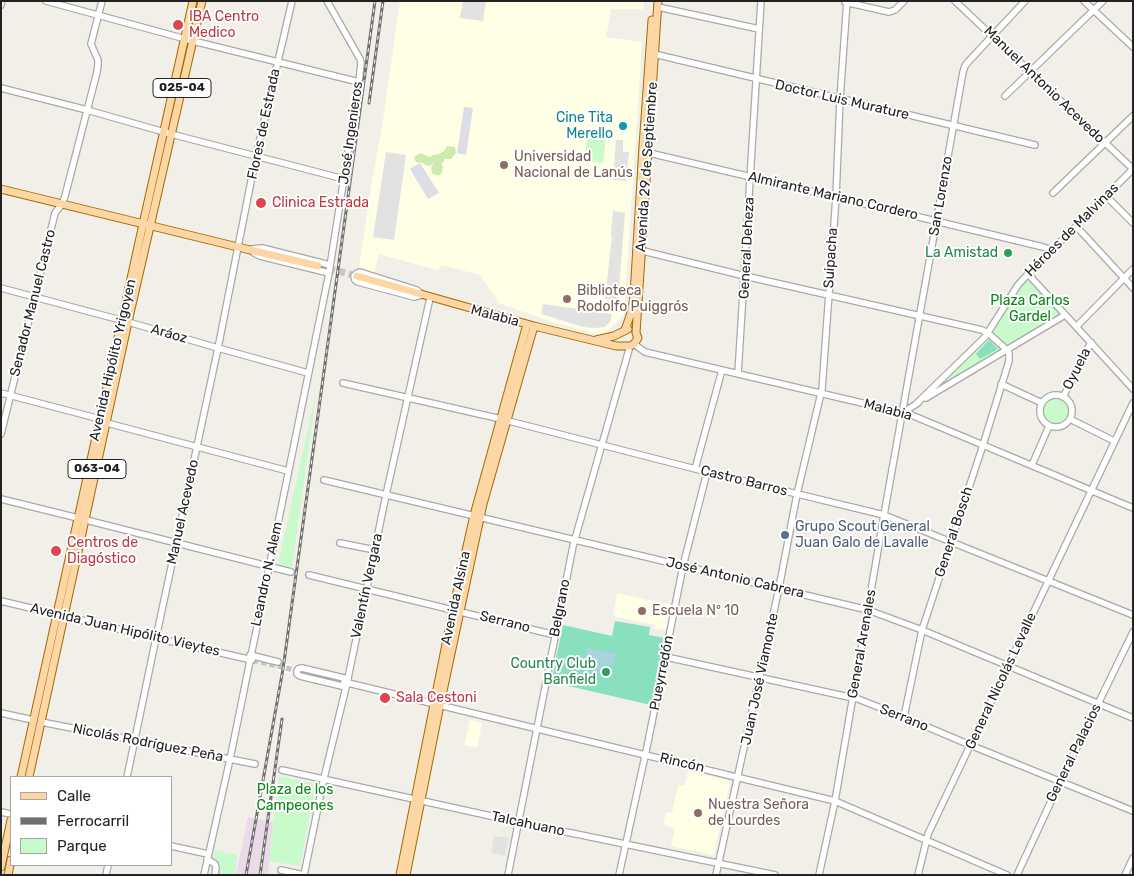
<!DOCTYPE html>
<meta charset="utf-8">
<style>
body{margin:0}
#map{position:relative;width:1134px;height:876px;overflow:hidden;background:#f2efe9;font-family:Rubik,sans-serif}
canvas{display:block}
.frame{position:absolute;inset:0;border:2px solid #222;pointer-events:none}
.legend{position:absolute;left:10px;top:776px;width:162px;height:90px;box-sizing:border-box;background:#fff;border:1px solid #a7a7a7;margin:0;padding:6px 9px;list-style:none;font-size:15px;color:#222}
.legend li{display:flex;align-items:center;gap:10px;height:25px}
.legend b{width:25px;border:1px solid #a7a7a7}
</style>
<div id="map">
<canvas width="1134" height="876"></canvas>
<div class="frame"></div>
<ul class="legend">
<li><b style="height:6px;background:#fcd6a4"></b>Calle</li>
<li><b style="height:6px;background:#707070"></b>Ferrocarril</li>
<li><b style="height:14px;background:#c8facc"></b>Parque</li>
</ul>
</div>
<script>
const ctx = document.querySelector('canvas').getContext('2d');
ctx.lineJoin = 'round';
function fillPath(path, color) { ctx.fillStyle = color; ctx.fill(path, 'evenodd'); }
const poly = rows => new Path2D(rows.map(r => 'M' + r).join(''));
function stroke(path, color, width, dash) { ctx.strokeStyle = color; ctx.lineWidth = width; ctx.lineCap = dash ? 'butt' : 'round'; ctx.setLineDash(dash || []); ctx.stroke(path); }
function write(font, color, halo, rows, align = 'center') {
  ctx.font = font + ' Rubik,sans-serif'; ctx.lineWidth = 4; ctx.setLineDash([]); ctx.textBaseline = 'middle'; ctx.strokeStyle = halo; ctx.fillStyle = color; for (const [text, x, y, turn = 0] of rows) {
    ctx.save(); ctx.translate(x, y); ctx.rotate((+turn || 0) * Math.PI / 180); ctx.textAlign = isNaN(turn) ? turn : align; if (halo) ctx.strokeText(text, 0, 0); ctx.fillText(text, 0, 0); ctx.restore();
  }
}
fillPath(poly([
 [248,817,273,822,268,875,236,875]
]), '#ebdbe8');
fillPath(poly([
 [400,1,644,1,643,9,611,9,606,37,642,42,624,315,613,326,603,334,601,335,549,321,499,303,480,275,442,265,437,270,379,254,373,276,365,273,365,269,359,267,373,175,382,127],
 [617,593,671,605,666,630,654,628,655,625,613,616],
 [470,720,482,723,477,748,464,745],
 [688,771,728,781,730,783,714,854,712,855,671,846,675,828,663,825,666,812,672,813,678,785,684,786]
]), '#ffffe5');
fillPath(poly([
 [647,298,683,306,683,314,646,306]
]), '#eef0d5');
fillPath(poly([
 [447,146,455,147,456,153,451,159,444,159,444,162,441,163,443,167,442,173,438,176,432,173,431,167,433,165,432,163,431,166,425,165,423,163,416,162,414,157,420,153,430,157,433,155,439,154,444,151]
]), '#cdebb0');
fillPath(poly([
 [588,135,606,137,603,163,584,160],
 [1028,280,1031,281,1058,311,1059,314,1058,316,1009,345,1006,345,993,331,1025,281],
 [988,339,991,339,1001,347,1001,350,945,383,944,382],
 [317,389,304,481,292,568,278,564],
 '1042 411a14 14 0 1 1 28 0a14 14 0 1 1-28 0Z',
 [279,776,316,784,300,866,269,861],
 [215,850,237,855,235,875,211,875]
]), '#c8facc');
fillPath(poly([
 [989,340,998,349,980,359,976,354],
 [615,621,650,627,649,635,665,638,651,705,551,682,563,625,612,636]
]), '#88e0be');
fillPath(poly([
 [463,1,486,1,483,21,460,18],
 [616,140,623,140,623,152,629,152,626,181,613,180],
 [386,152,406,155,394,240,373,237],
 [613,211,625,213,618,300,605,299,612,236,611,234],
 [543,304,612,314,610,322,605,327,594,328,583,327,541,314],
 [494,836,509,838,505,856,491,853]
]), '#e2e2e2');
fillPath(poly([
 [464,107,473,108,466,155,457,153],
 [420,163,439,193,428,199,410,169]
]), '#dddde8');
fillPath(poly([
 [587,648,616,654,613,666,593,661,591,666,583,664],
 [595,664,613,668,612,676,594,672]
]), '#aad3df');
fillPath(poly([
 [278,661,292,665,291,674,277,671]
]), '#fff');
stroke(poly([
 [253,660,344,682]
]), '#c8c6c1', 5.5, [5.5, 3]);
stroke(poly([
 [318,266,357,276]
]), '#c8c6c1', 7, [7, 3.5]);
const minor = poly([
 [46,1,193,41,359,82],
 [955,1,1133,169],
 [1084,1,1133,47],
 [845,2,889,12,895,10,904,1],
 [1,5,2,1],
 [658,7,759,29],
 [650,53,1035,145],
 [1,88,87,110,171,134,344,179],
 [1005,96,1103,1],
 [645,152,836,197,1043,247,1052,250],
 [1053,193,1133,116],
 [1106,196,1133,223],
 [1076,226,1133,288],
 [252,249,262,248,330,265],
 [639,250,745,276,982,330,988,333,1007,350,1009,353,1009,361,983,445,922,630,904,717],
 [254,253,260,256,329,273],
 [360,272,417,290,422,295,414,297,358,282,355,280,354,276,357,273,360,272],
 [1028,274,1133,389],
 [1,288,128,322,218,348,308,373],
 [1077,326,1133,269],
 [634,344,645,352,909,414,1133,508],
 [738,374,761,1],
 [343,383,501,419,707,472,884,515,1133,615],
 [1001,384,1042,403],
 [1,393,100,419],
 '1040 411a16 16 0 1 1 32 0a16 16 0 1 1-32 0Z',
 [1063,397,1091,342],
 [926,398,1065,315],
 [916,404,985,337,1018,285,1028,274,1133,169],
 [902,413,918,403],
 [1070,419,1114,441],
 [107,423,288,471],
 [1,434,55,213,62,204,65,196,97,72,98,65,98,60,91,44,102,1],
 [1032,465,1049,426],
 [695,469,722,370],
 [324,480,868,610,922,630,1133,718],
 [1,499,78,518],
 [86,520,291,572],
 [340,543,375,550],
 [309,575,555,635],
 [1,601,156,638,252,660],
 [250,655,278,662],
 [666,657,858,699,904,717,970,745,1133,811],
 [344,682,835,801,1007,875],
 [346,687,300,676,297,674,297,671,298,669,302,668,348,679],
 [1,713,33,720],
 [41,722,255,764],
 [282,770,518,822,775,875],
 [127,777,156,638,218,348,256,156,292,1],
 [1,812,11,814],
 [171,846,208,854],
 [207,859,215,864,216,868,215,875],
 [281,870,304,875],
 [106,875,108,865],
 [204,875,230,759,329,273,359,82,361,63,360,59,327,1],
 [304,875,324,778,347,683,386,495,430,298],
 [508,875,573,546,630,346],
 [619,875,647,747,683,566,707,472],
 [716,875,779,588,797,494,822,389,836,197,840,99,847,1],
 [819,875,835,801,884,515,963,72,965,66,968,62,1025,1],
 [918,875,928,834,1133,403],
 [1017,875,1060,782,1133,632],
 [1125,875,1133,858]
]);
const major = poly([
 [1,189,246,249,318,266],
 [357,276,534,326,616,346,630,346,634,344,638,338,636,333,658,1],
 [625,330,632,310,634,295,643,146,652,20],
 [596,340,614,336,628,329],
 [21,777,143,224,193,1],
 [29,777,128,322,202,1],
 [1,867,11,820],
 [8,875,11,860],
 [400,875,453,609,474,515,527,324],
 [406,875,440,705,483,504,534,326]
]);
stroke(minor, '#a9a9a9', 8);
stroke(major, '#a06b00', 9);
stroke(minor, '#fff', 5.5);
stroke(major, '#fcd6a4', 7);
const rail = poly([
 [369,103,383,1],
 [246,875,283,669,375,1],
 [260,875,282,719]
]);
stroke(rail, '#707070', 3);
stroke(rail, '#fff', 1, [4]);
for (const [x, y, r, color] of [
 [178,25,6,"#e0444e"],
 [623,126,5,"#0f9aa8"],
 [504,165,5,"#8d6e63"],
 [261,203,6,"#e0444e"],
 [1008,253,5,"#2e9e5b"],
 [567,299,5,"#8d6e63"],
 [785,535,5,"#5c6f8a"],
 [56,551,6,"#e0444e"],
 [642,611,5,"#8d6e63"],
 [606,672,5,"#2e9e5b"],
 [385,698,6,"#e0444e"],
 [698,813,5,"#8d6e63"]
]) { const dot = new Path2D(); dot.arc(x, y, r, 0, 2 * Math.PI); ctx.fillStyle = color; ctx.fill(dot); stroke(dot, '#fff', 2); }
for (const [x, y, w] of [
 [182,88,58],
 [97,469,58]
]) { const box = new Path2D(); box.roundRect(x - w / 2, y - 9.5, w, 19, 4); ctx.fillStyle = '#fff'; ctx.fill(box); stroke(box, '#222', 1); }
write('bold 12px', '#222', null, [
 ["025-04",182,88],
 ["063-04",97,469]
]);
write('14px', '#be3a42', '#fff', [
 ["IBA Centro",189,17],
 ["Medico",189,33],
 ["Clinica Estrada",272,203],
 ["Centros de",67,543],
 ["Diagóstico",67,559],
 ["Sala Cestoni",396,698]
], 'left');
write('14px', '#222', '#fff', [
 ["Manuel Antonio Acevedo",1044,85,44],
 ["Doctor Luis Murature",842,100,13],
 ["Flores de Estrada",264,124,-78],
 ["José Ingenieros",351,133,-82],
 ["Avenida 29 de Septiembre",647,167,-86],
 ["Almirante Mariano Cordero",833,196,13],
 ["San Lorenzo",941,196,-80],
 ["Héroes de Malvinas",1072,230,-45],
 ["General Deheza",747,248,-87],
 ["Suipacha",831,258,-86],
 ["Senador Manuel Castro",33,303,-76],
 ["Malabia",495,316,15],
 ["Aráoz",169,334,16],
 ["Avenida Hipólito Yrigoyen",113,360,-77],
 ["Oyuela",1077,369,-63],
 ["Malabia",888,410,15],
 ["Castro Barros",744,481,14],
 ["Manuel Acevedo",183,512,-78],
 ["General Bosch",954,532,-72],
 ["Leandro N. Alem",267,574,-78],
 ["José Antonio Cabrera",735,578,13],
 ["Valentín Vergara",367,586,-78],
 ["Avenida Alsina",456,598,-78],
 ["Belgrano",560,608,-79],
 ["Serrano",505,622,14],
 ["Avenida Juan Hipólito Vieytes",125,630,13],
 ["General Arenales",862,644,-80],
 ["Pueyrredón",662,673,-79],
 ["Juan José Viamonte",760,679,-78],
 ["General Nicolás Levalle",1001,681,-65],
 ["Serrano",904,718,22],
 ["Nicolás Rodríguez Peña",148,743,11],
 ["General Palacios",1074,753,-64],
 ["Rincón",682,763,13],
 ["Talcahuano",528,824,12]
]);
write('14px', '#0d838f', '#fff', [
 ["Cine Tita",613,118],
 ["Merello",613,134]
], 'right');
write('14px', '#785e54', '#fff', [
 ["Universidad",514,157],
 ["Nacional de Lanús",514,173],
 ["Biblioteca",577,291],
 ["Rodolfo Puiggrós",577,307],
 ["Escuela Nº 10",652,611],
 ["Nuestra Señora",708,805],
 ["de Lourdes",708,821]
], 'left');
write('14px', '#27864d', '#fff', [
 ["La Amistad",998,253],
 ["Country Club",596,664],
 ["Banfield",596,680]
], 'right');
write('14px', '#0c8416', '#fff', [
 ["Plaza Carlos",1030,301],
 ["Gardel",1030,317],
 ["Plaza de los",295,790],
 ["Campeones",295,806]
]);
write('14px', '#4e5e75', '#fff', [
 ["Grupo Scout General",795,527],
 ["Juan Galo de Lavalle",795,543]
], 'left');
</script>
